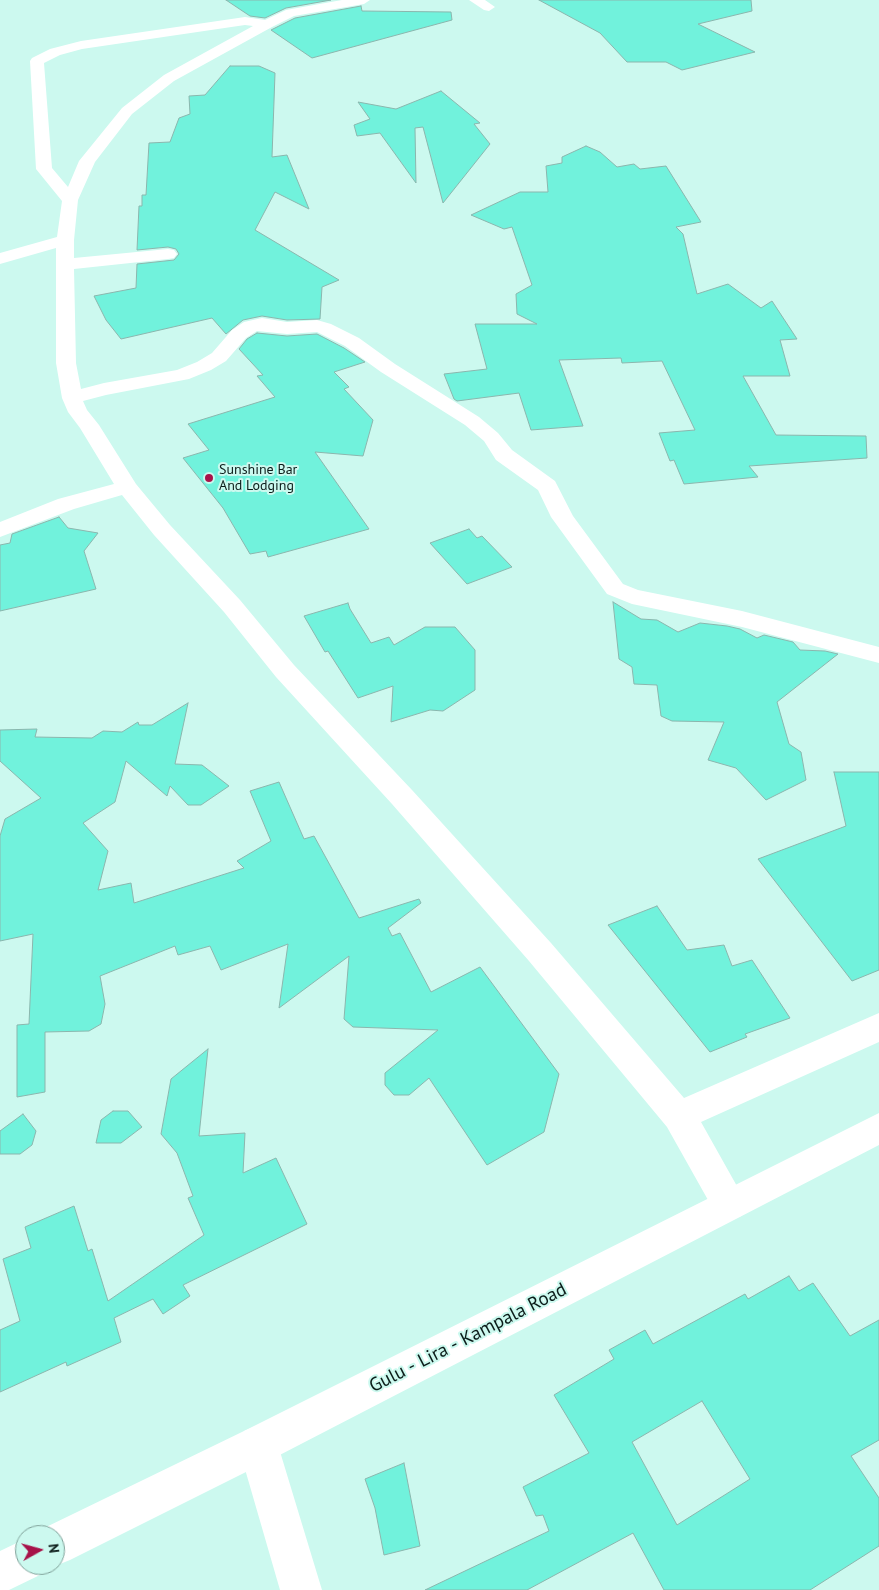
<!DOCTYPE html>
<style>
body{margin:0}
#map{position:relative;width:879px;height:1590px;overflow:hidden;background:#ccf9ef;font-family:"PT Sans",sans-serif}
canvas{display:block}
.north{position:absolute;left:15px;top:1525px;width:50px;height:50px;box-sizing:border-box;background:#ccf9ef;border:1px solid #7fa199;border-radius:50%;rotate:83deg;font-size:14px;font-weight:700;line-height:20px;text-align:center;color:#0b1c19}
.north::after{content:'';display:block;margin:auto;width:18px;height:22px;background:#a71249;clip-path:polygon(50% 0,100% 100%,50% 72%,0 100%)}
</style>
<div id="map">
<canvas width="879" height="1590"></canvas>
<div class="north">N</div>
</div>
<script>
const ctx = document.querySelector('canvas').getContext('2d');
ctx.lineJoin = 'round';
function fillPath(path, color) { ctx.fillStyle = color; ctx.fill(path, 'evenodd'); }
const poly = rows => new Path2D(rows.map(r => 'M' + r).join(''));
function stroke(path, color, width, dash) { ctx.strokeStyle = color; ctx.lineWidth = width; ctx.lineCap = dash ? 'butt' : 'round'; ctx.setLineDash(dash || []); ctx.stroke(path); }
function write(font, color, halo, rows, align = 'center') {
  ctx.font = font + ' "PT Sans",sans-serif'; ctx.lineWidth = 4; ctx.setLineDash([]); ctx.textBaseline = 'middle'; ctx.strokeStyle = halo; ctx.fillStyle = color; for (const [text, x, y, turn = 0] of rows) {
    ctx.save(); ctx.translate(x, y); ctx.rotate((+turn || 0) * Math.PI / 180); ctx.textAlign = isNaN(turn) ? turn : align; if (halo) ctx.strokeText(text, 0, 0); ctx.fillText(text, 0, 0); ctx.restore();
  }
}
const building = poly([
 [226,0,331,0,286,8,265,18,250,16,226,0],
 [539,0,751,0,752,11,698,24,755,52,682,70,666,62,627,62,600,33,539,0],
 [361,6,362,11,451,12,452,20,312,58,271,30,295,18,361,6],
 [230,66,259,66,275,73,272,157,287,155,309,209,275,192,255,230,339,280,322,287,320,319,287,320,262,316,243,320,226,334,212,318,121,339,106,320,94,296,136,288,137,264,174,260,179,254,176,249,168,247,137,250,139,206,142,206,142,195,146,195,149,143,170,142,179,118,190,114,189,96,205,95,230,66],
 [441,91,480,123,474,124,490,144,443,203,423,127,415,128,416,183,380,133,357,136,354,125,370,119,358,102,396,109,441,91],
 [586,146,600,152,617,167,634,164,640,169,666,166,701,222,676,227,683,234,697,294,728,284,761,308,772,301,797,339,780,340,790,376,743,376,776,435,866,436,867,458,749,466,758,477,684,484,674,460,670,461,659,433,695,430,662,361,622,363,621,358,559,360,583,426,531,430,519,393,457,401,454,399,444,374,487,369,475,324,537,324,517,314,516,294,532,285,512,227,504,229,471,215,520,192,548,192,546,166,562,163,562,157,586,146],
 [257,333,287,336,317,334,344,348,365,362,334,372,349,387,344,389,373,420,363,456,315,452,369,529,268,557,266,551,250,554,223,508,183,458,209,450,188,424,275,397,257,376,263,375,239,349,247,339,257,333],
 [59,517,68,528,98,533,84,551,96,589,0,611,0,545,10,543,12,534,59,517],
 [469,529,477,538,482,536,512,567,467,584,430,543,469,529],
 [613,602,641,619,657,620,678,632,700,623,727,626,740,629,757,638,764,635,793,642,800,650,825,651,838,654,777,702,789,744,801,752,806,780,766,800,736,768,708,760,724,722,672,721,661,716,657,685,634,684,632,667,619,659,613,602],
 [348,603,350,609,371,643,389,637,394,645,425,627,455,627,475,650,475,690,443,711,430,710,391,722,393,686,358,698,328,651,325,652,304,616,348,603],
 [188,703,175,764,202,765,229,786,201,805,188,805,170,786,167,796,126,761,115,802,83,823,108,851,98,890,131,883,134,903,244,868,237,861,271,841,250,791,279,782,304,839,314,836,359,918,419,899,421,903,388,928,392,936,400,933,431,992,480,967,559,1074,544,1132,487,1165,429,1078,409,1095,394,1095,385,1085,385,1073,438,1030,353,1027,344,1019,349,956,279,1008,288,944,221,970,210,946,178,955,175,946,100,976,105,1004,101,1024,89,1031,45,1032,45,1092,17,1097,17,1025,29,1024,33,934,0,941,0,836,5,819,41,798,0,761,0,730,37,729,35,737,92,738,103,731,122,732,138,722,139,725,152,725,188,703],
 [834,772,879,772,879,970,852,981,758,859,846,826,834,772],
 [657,906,687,950,724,945,732,966,752,960,790,1018,745,1034,747,1037,710,1052,608,925,657,906],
 [208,1049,199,1136,245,1133,243,1173,276,1158,307,1224,183,1285,190,1296,163,1314,153,1299,114,1318,121,1342,67,1366,66,1362,0,1392,0,1330,20,1321,3,1259,31,1248,25,1227,74,1206,88,1251,92,1249,108,1301,204,1235,188,1198,193,1196,177,1153,161,1134,171,1079,208,1049],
 [113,1111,128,1111,142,1127,121,1143,96,1143,101,1120,113,1111],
 [23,1114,36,1131,32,1145,20,1154,0,1154,0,1131,23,1114],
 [789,1276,799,1291,813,1283,850,1336,879,1320,879,1440,851,1456,879,1498,879,1546,810,1590,664,1590,633,1533,527,1590,425,1590,549,1531,543,1515,536,1516,523,1487,589,1453,554,1395,614,1359,609,1350,645,1330,653,1344,745,1294,748,1299,789,1276],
 [702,1401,750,1479,677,1525,632,1442,702,1401],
 [404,1463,420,1546,384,1555,375,1508,365,1479,404,1463]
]);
fillPath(building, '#71f2dc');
stroke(building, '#8bb6ad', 1);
fillPath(poly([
 [342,0,370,0,364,4,294,16,272,27,174,81,132,114,95,162,78,200,74,240,74,258,168,249,174,250,177,254,174,258,168,259,74,269,76,363,81,389,104,383,177,370,197,362,212,353,232,330,244,322,262,318,287,322,317,320,331,324,359,338,395,364,479,417,498,433,512,450,555,481,573,516,623,584,638,590,742,611,879,647,879,663,742,627,632,604,607,594,551,517,538,490,496,460,484,441,465,425,381,372,345,346,317,332,287,334,257,331,246,338,226,361,211,370,189,379,106,395,83,401,87,410,99,425,136,484,170,525,240,600,294,665,412,790,551,943,684,1098,879,1013,879,1042,701,1122,747,1204,741,1216,729,1221,717,1216,667,1127,529,961,392,804,276,677,224,612,154,535,122,495,74,509,0,537,0,522,58,499,114,484,80,428,68,412,62,398,56,363,56,248,0,264,0,253,57,237,62,201,36,169,30,61,32,58,50,49,81,41,245,17,265,20,286,10,342,0],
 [245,25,253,26,164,75,122,108,79,161,68,187,52,168,44,63,60,55,82,49,245,25],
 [469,0,485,0,495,7,489,11,484,10,469,0],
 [258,1425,272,1431,278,1445,322,1590,280,1590,238,1445,244,1431,258,1425]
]), '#fff');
fillPath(poly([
 [879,1113,879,1145,272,1459,70,1560,55,1566,53,1565,55,1565,55,1535,38,1535,40,1530,244,1431,879,1113],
 [25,1539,25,1565,44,1565,40,1575,9,1590,0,1590,0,1551,25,1539]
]), '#fff');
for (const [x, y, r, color] of [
 [209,478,5,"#a71249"]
]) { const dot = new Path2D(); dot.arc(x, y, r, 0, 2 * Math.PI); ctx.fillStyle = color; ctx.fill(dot); stroke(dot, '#ccf9ef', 2); }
write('14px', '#0b1c19', '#ccf9ef', [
 ["Sunshine Bar",219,470],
 ["And Lodging",219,486]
], 'left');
write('19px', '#0b1c19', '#ccf9ef', [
 ["Gulu - Lira - Kampala Road",468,1338,-27]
]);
</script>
